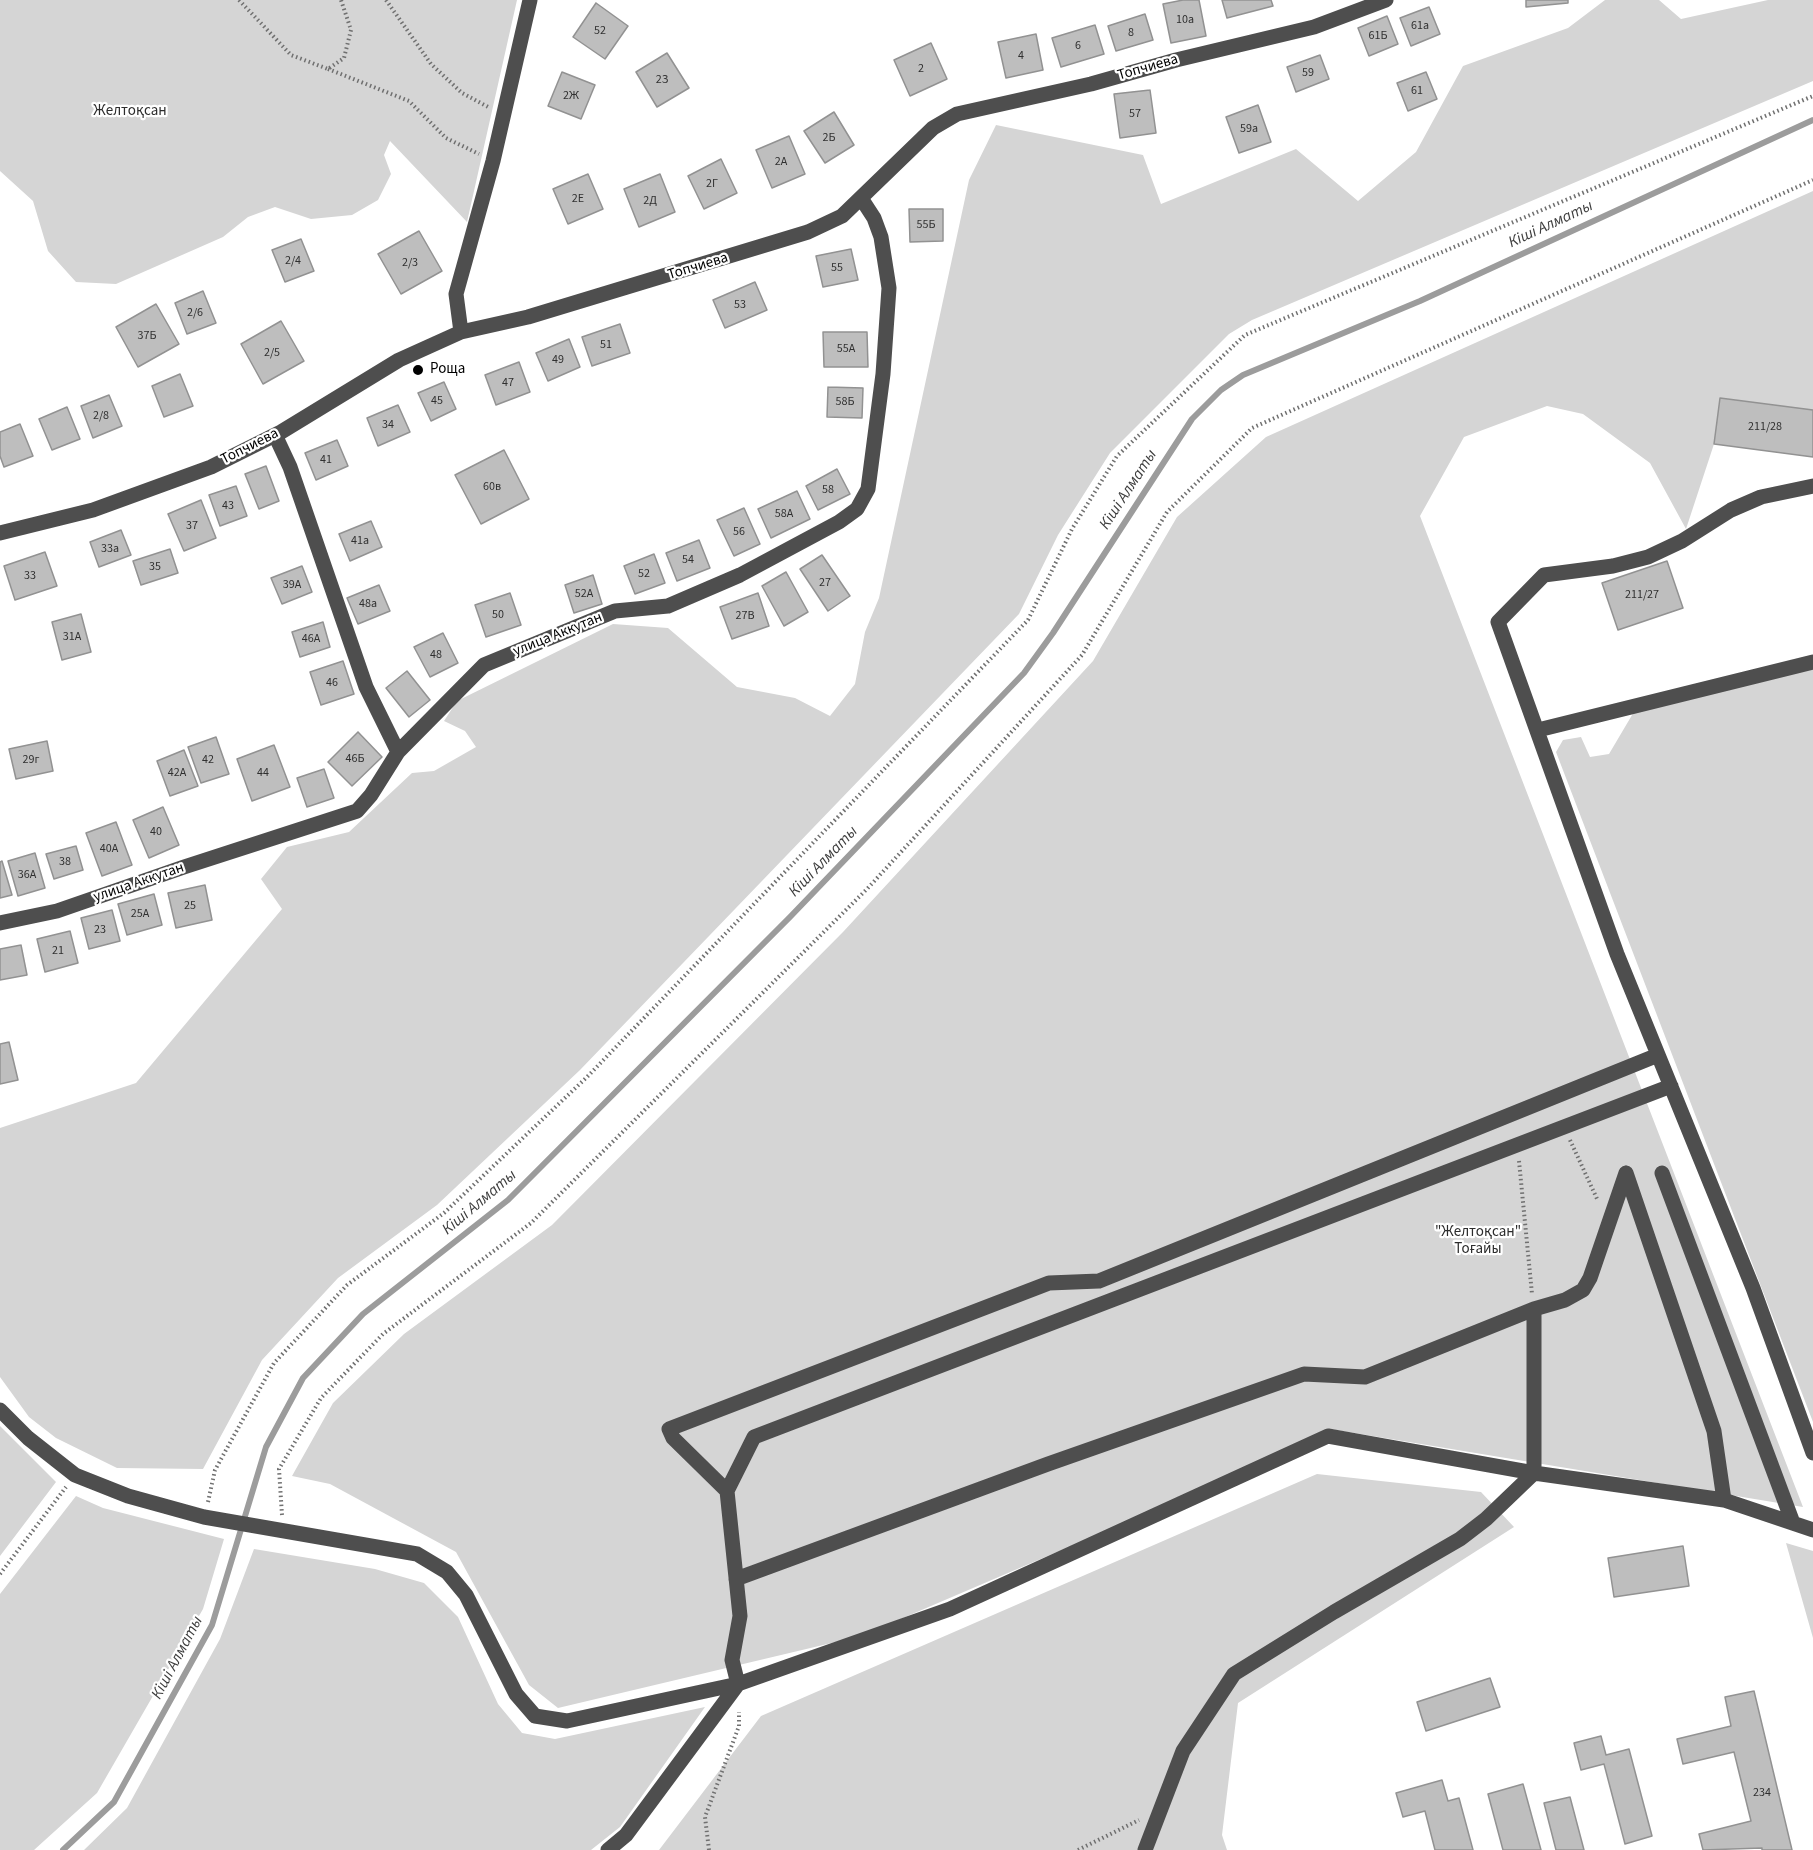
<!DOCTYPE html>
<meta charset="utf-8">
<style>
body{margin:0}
canvas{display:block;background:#fff}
</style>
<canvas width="1813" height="1850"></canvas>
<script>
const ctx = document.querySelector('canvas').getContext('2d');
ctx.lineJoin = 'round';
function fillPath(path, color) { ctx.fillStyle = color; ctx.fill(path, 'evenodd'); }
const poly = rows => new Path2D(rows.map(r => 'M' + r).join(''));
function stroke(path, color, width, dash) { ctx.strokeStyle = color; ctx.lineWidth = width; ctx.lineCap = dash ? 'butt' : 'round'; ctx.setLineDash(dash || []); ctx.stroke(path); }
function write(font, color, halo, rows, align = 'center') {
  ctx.font = font + ' "Source Sans 3",sans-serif'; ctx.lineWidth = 4.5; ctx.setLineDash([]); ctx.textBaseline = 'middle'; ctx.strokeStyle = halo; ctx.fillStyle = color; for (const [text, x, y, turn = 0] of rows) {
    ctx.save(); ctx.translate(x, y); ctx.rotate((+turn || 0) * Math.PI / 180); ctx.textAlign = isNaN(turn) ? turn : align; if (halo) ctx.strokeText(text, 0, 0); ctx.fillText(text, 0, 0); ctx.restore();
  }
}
fillPath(poly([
 [0,0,517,0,467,222,390,141,384,155,391,174,378,200,352,215,311,219,275,207,248,217,223,237,116,284,76,282,48,251,33,201,0,171],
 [1605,0,1659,0,1681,19,1768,0,1813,0,1813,81,1252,320,1229,334,1110,453,1058,535,1019,614,580,1070,437,1205,338,1278,262,1360,203,1469,117,1468,56,1438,29,1417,0,1377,0,1128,136,1083,282,909,261,879,287,847,349,832,412,773,434,771,476,747,465,731,444,721,457,701,613,624,668,628,737,687,795,698,830,716,855,684,865,632,879,598,969,180,996,125,1143,155,1161,204,1296,149,1358,201,1416,152,1463,66,1568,28],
 [1813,191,1813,410,1721,398,1714,444,1686,529,1650,463,1583,414,1547,406,1464,437,1420,516,1803,1507,1330,1429,1134,1519,861,1636,558,1708,529,1685,456,1552,330,1484,292,1476,333,1403,404,1334,552,1225,843,932,1093,661,1177,517,1266,437],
 [1813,669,1813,1422,1556,752,1563,740,1581,737,1590,757,1609,754,1635,710],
 [0,1426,56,1482,0,1556],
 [1317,1474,1481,1492,1514,1527,1238,1703,1222,1835,1227,1850,659,1850,761,1716],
 [76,1496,103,1508,224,1539,203,1609,97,1793,34,1850,0,1850,0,1594],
 [1786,1543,1813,1551,1813,1638],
 [254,1549,375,1569,424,1583,458,1617,498,1704,522,1733,555,1739,705,1707,620,1827,591,1850,84,1850,127,1808,220,1639]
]), '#d5d5d5');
stroke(poly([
 [63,1850,114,1802,212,1625,266,1447,303,1378,363,1314,508,1200,790,917,1024,673,1053,633,1192,419,1221,390,1243,375,1420,301,1813,120]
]), '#9c9c9c', 6);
const building = poly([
 [1183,0,1199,0,1206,36,1171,43,1163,4,1183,0],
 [1222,0,1271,0,1273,6,1227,18,1222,0],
 [1526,0,1568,0,1568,3,1526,7,1526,0],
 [596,3,628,26,605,59,573,37,596,3],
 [1429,7,1440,34,1411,46,1400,18,1429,7],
 [1145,14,1153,40,1116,51,1108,26,1145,14],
 [1387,16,1398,44,1369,56,1358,28,1387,16],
 [1095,25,1104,54,1061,67,1052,38,1095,25],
 [1036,34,1043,70,1006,78,998,42,1036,34],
 [931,43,947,79,910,96,894,60,931,43],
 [667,53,689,88,657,107,636,72,667,53],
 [1320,55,1329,79,1296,92,1287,67,1320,55],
 [562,72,595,85,581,119,548,106,562,72],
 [1426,72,1437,99,1408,111,1397,83,1426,72],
 [1150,90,1156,133,1120,138,1114,94,1150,90],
 [1258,105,1271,142,1239,153,1226,117,1258,105],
 [834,112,854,145,825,163,804,131,834,112],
 [789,136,805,174,772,188,756,150,789,136],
 [721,159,737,193,704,209,688,176,721,159],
 [588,174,603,209,568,224,553,189,588,174],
 [660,174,675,212,639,227,624,189,660,174],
 [909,209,943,209,943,241,910,242,909,209],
 [419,231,442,271,401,294,378,254,419,231],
 [301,239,314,271,285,282,272,250,301,239],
 [851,249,858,280,823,287,816,256,851,249],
 [755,282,767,310,725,328,713,300,755,282],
 [203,291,216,323,187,334,175,303,203,291],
 [156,304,179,344,138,367,116,327,156,304],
 [281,321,304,361,263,384,241,344,281,321],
 [620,324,630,353,592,366,582,337,620,324],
 [823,332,867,332,868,367,824,367,823,332],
 [569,339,580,367,548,381,536,353,569,339],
 [519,362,530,392,496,405,485,375,519,362],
 [180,374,193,406,164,417,152,386,180,374],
 [444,382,456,409,431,421,418,393,444,382],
 [828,387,863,388,862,418,827,417,828,387],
 [109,395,122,426,93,438,81,406,109,395],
 [1720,398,1813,410,1813,457,1714,444,1720,398],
 [398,405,410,432,378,446,367,418,398,405],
 [67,407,80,439,52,450,39,419,67,407],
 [20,424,33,456,4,467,0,456,0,432,20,424],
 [337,440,348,466,316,480,305,453,337,440],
 [504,450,529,499,481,524,455,475,504,450],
 [266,466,279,501,259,509,245,474,266,466],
 [837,469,850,494,818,510,806,486,837,469],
 [236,486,247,516,220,526,209,495,236,486],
 [797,491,810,519,771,538,758,509,797,491],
 [201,500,216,538,184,551,168,514,201,500],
 [744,508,760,544,734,556,717,520,744,508],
 [371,521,382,547,350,561,339,534,371,521],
 [121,530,131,555,99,567,90,542,121,530],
 [699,540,710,568,677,581,666,553,699,540],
 [170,549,178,573,141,585,133,561,170,549],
 [45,552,57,586,15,600,4,566,45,552],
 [654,554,665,583,635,594,624,566,654,554],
 [822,555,850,596,828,611,800,569,822,555],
 [1667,561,1683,608,1618,630,1602,583,1667,561],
 [302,566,312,592,282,604,271,578,302,566],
 [786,572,808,612,784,626,762,586,786,572],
 [593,575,602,604,574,613,565,585,593,575],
 [379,585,390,611,358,624,347,598,379,585],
 [510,593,521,625,486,637,475,605,510,593],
 [758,593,769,626,732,639,720,607,758,593],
 [81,614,91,652,62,660,52,622,81,614],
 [323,622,330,647,300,657,292,632,323,622],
 [443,633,458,663,430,677,414,647,443,633],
 [343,661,354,694,321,705,310,672,343,661],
 [407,671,430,700,409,717,386,688,407,671],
 [358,732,382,757,352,786,328,762,358,732],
 [216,737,229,774,201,783,188,747,216,737],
 [47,741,53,771,16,779,9,749,47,741],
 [274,745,290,787,252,801,237,759,274,745],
 [184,750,198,786,170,796,157,761,184,750],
 [324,769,334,798,307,807,297,778,324,769],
 [163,807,179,845,149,858,133,820,163,807],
 [116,822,132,865,102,876,86,833,116,822],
 [76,846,83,870,54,879,46,854,76,846],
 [35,853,45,888,18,896,8,861,35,853],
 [2,861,12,895,0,898,0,862,2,861],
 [205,885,212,920,176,928,168,893,205,885],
 [154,894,162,925,127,935,118,904,154,894],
 [112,910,120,941,89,949,81,918,112,910],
 [70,931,78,963,45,972,37,939,70,931],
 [21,945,27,975,0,980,0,949,21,945],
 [9,1042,18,1080,0,1084,0,1044,9,1042],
 [1683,1546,1689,1586,1614,1597,1608,1558,1683,1546],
 [1490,1678,1500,1707,1426,1731,1417,1702,1490,1678],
 [1754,1691,1792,1850,1762,1850,1762,1848,1703,1850,1699,1834,1751,1821,1734,1752,1683,1764,1677,1739,1731,1726,1725,1697,1754,1691],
 [1601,1736,1606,1755,1629,1749,1652,1836,1625,1844,1604,1764,1581,1770,1574,1743,1601,1736],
 [1442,1780,1448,1801,1459,1798,1473,1850,1435,1850,1425,1811,1403,1817,1396,1793,1442,1780],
 [1523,1784,1541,1850,1503,1850,1488,1794,1523,1784],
 [1570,1797,1584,1850,1556,1850,1544,1803,1570,1797]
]);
fillPath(building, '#bebebe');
stroke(building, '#929292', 1.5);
stroke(poly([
 [239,0,291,55,328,69,344,58,351,30,341,0],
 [386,0,431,64,462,93,490,108],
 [328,69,409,101,446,138,479,154],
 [1570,1140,1598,1201],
 [1519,1161,1532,1294],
 [208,1502,215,1470,274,1363,347,1285,444,1213,587,1077,1028,620,1072,529,1117,456,1245,335,1813,96],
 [282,1515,279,1469,321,1398,383,1334,531,1223,867,889,1082,655,1167,512,1252,428,1813,180],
 [0,1574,66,1487],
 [709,1850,705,1817,739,1726,739,1712],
 [1078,1850,1139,1820]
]), '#707070', 4, [1.5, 3]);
stroke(poly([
 [461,332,456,294,493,161,530,0],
 [275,435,290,467,366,687,398,752],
 [1813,486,1761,497,1731,510,1682,541,1648,557,1613,566,1544,575,1498,622,1617,954,1753,1288,1813,1453],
 [0,533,93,510,211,467,281,432,399,360,461,332,528,317,808,232,842,216,933,128,957,114,1091,84,1176,60,1314,27,1386,0],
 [1538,730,1813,662],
 [0,923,57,911,184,867,357,811,371,795,398,752,484,665,615,611,668,606,740,575,839,522,857,509,868,489,883,374,889,288,881,237,874,218,861,198],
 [1626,1173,1714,1431,1724,1500],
 [1662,1173,1793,1523],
 [0,1410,28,1438,75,1475,128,1496,204,1517,417,1554,447,1572,466,1595,516,1694,535,1716,567,1721,738,1684,950,1609,1328,1436,1534,1473,1724,1500,1813,1530],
 [727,1491,673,1438,669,1429,1049,1283,1099,1281,1658,1055],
 [736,1579,1048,1464,1304,1374,1365,1377,1534,1309,1565,1300,1583,1290,1590,1278,1626,1173],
 [608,1850,626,1835,738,1684,732,1660,740,1616,727,1491,754,1437,1671,1086],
 [1145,1850,1183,1751,1234,1674,1334,1612,1460,1539,1486,1519,1534,1473,1534,1309]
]), '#4e4e4e', 15);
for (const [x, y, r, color] of [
 [418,370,6,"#000"]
]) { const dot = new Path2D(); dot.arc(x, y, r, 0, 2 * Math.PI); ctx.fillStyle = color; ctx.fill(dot); stroke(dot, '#fff', 2); }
write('12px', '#303030', null, [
 ["10а",1185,20],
 ["61а",1420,26],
 ["52",600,31],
 ["8",1131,33],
 ["61Б",1378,36],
 ["6",1078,46],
 ["4",1021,56],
 ["2",921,69],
 ["59",1308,73],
 ["2З",662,80],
 ["61",1417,91],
 ["2Ж",571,96],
 ["57",1135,114],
 ["59а",1249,129],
 ["2Б",829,138],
 ["2А",781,162],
 ["2Г",712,184],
 ["2Е",578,199],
 ["2Д",650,201],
 ["55Б",926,225],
 ["2/4",293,261],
 ["2/3",410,263],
 ["55",837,268],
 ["53",740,305],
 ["2/6",195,313],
 ["37Б",147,336],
 ["51",606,345],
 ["55А",846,349],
 ["2/5",272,353],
 ["49",558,360],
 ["47",508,383],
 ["45",437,401],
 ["58Б",845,402],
 ["2/8",101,416],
 ["34",388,425],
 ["211/28",1765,427],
 ["41",326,460],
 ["60в",492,487],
 ["58",828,490],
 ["43",228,506],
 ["58А",784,514],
 ["37",192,526],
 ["56",739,532],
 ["41а",360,541],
 ["33а",110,549],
 ["54",688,560],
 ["35",155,567],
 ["52",644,574],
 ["33",30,576],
 ["27",825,583],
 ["39А",292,585],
 ["52А",584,594],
 ["211/27",1642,595],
 ["48а",368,604],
 ["50",498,615],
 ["27В",745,616],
 ["31А",72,637],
 ["46А",311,639],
 ["48",436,655],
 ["46",332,683],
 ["46Б",355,759],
 ["29г",31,760],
 ["42",208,760],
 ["42А",177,773],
 ["44",263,773],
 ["40",156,832],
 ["40А",109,849],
 ["38",65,862],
 ["36А",27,875],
 ["25",190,906],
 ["25А",140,914],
 ["23",100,930],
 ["21",58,951],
 ["234",1762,1793]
]);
write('15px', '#000', '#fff', [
 ["Топчиева",1148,68,-16],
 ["Топчиева",698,267,-17],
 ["Топчиева",250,447,-27],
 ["улица Аккутан",558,635,-22],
 ["улица Аккутан",139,883,-19]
]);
write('15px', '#2c2c2c', '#fff', [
 ["Желтоқсан",130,112],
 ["\"Желтоқсан\"",1478,1233],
 ["Тоғайы",1478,1250]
]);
write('15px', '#000', '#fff', [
 ["Роща",430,370]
], 'left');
write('italic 16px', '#3d3d3d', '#fff', [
 ["Кіші Алматы",1551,225,-25],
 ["Кіші Алматы",1129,490,-57],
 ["Кіші Алматы",824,862,-46],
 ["Кіші Алматы",480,1203,-40],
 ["Кіші Алматы",178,1658,-62]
]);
</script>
